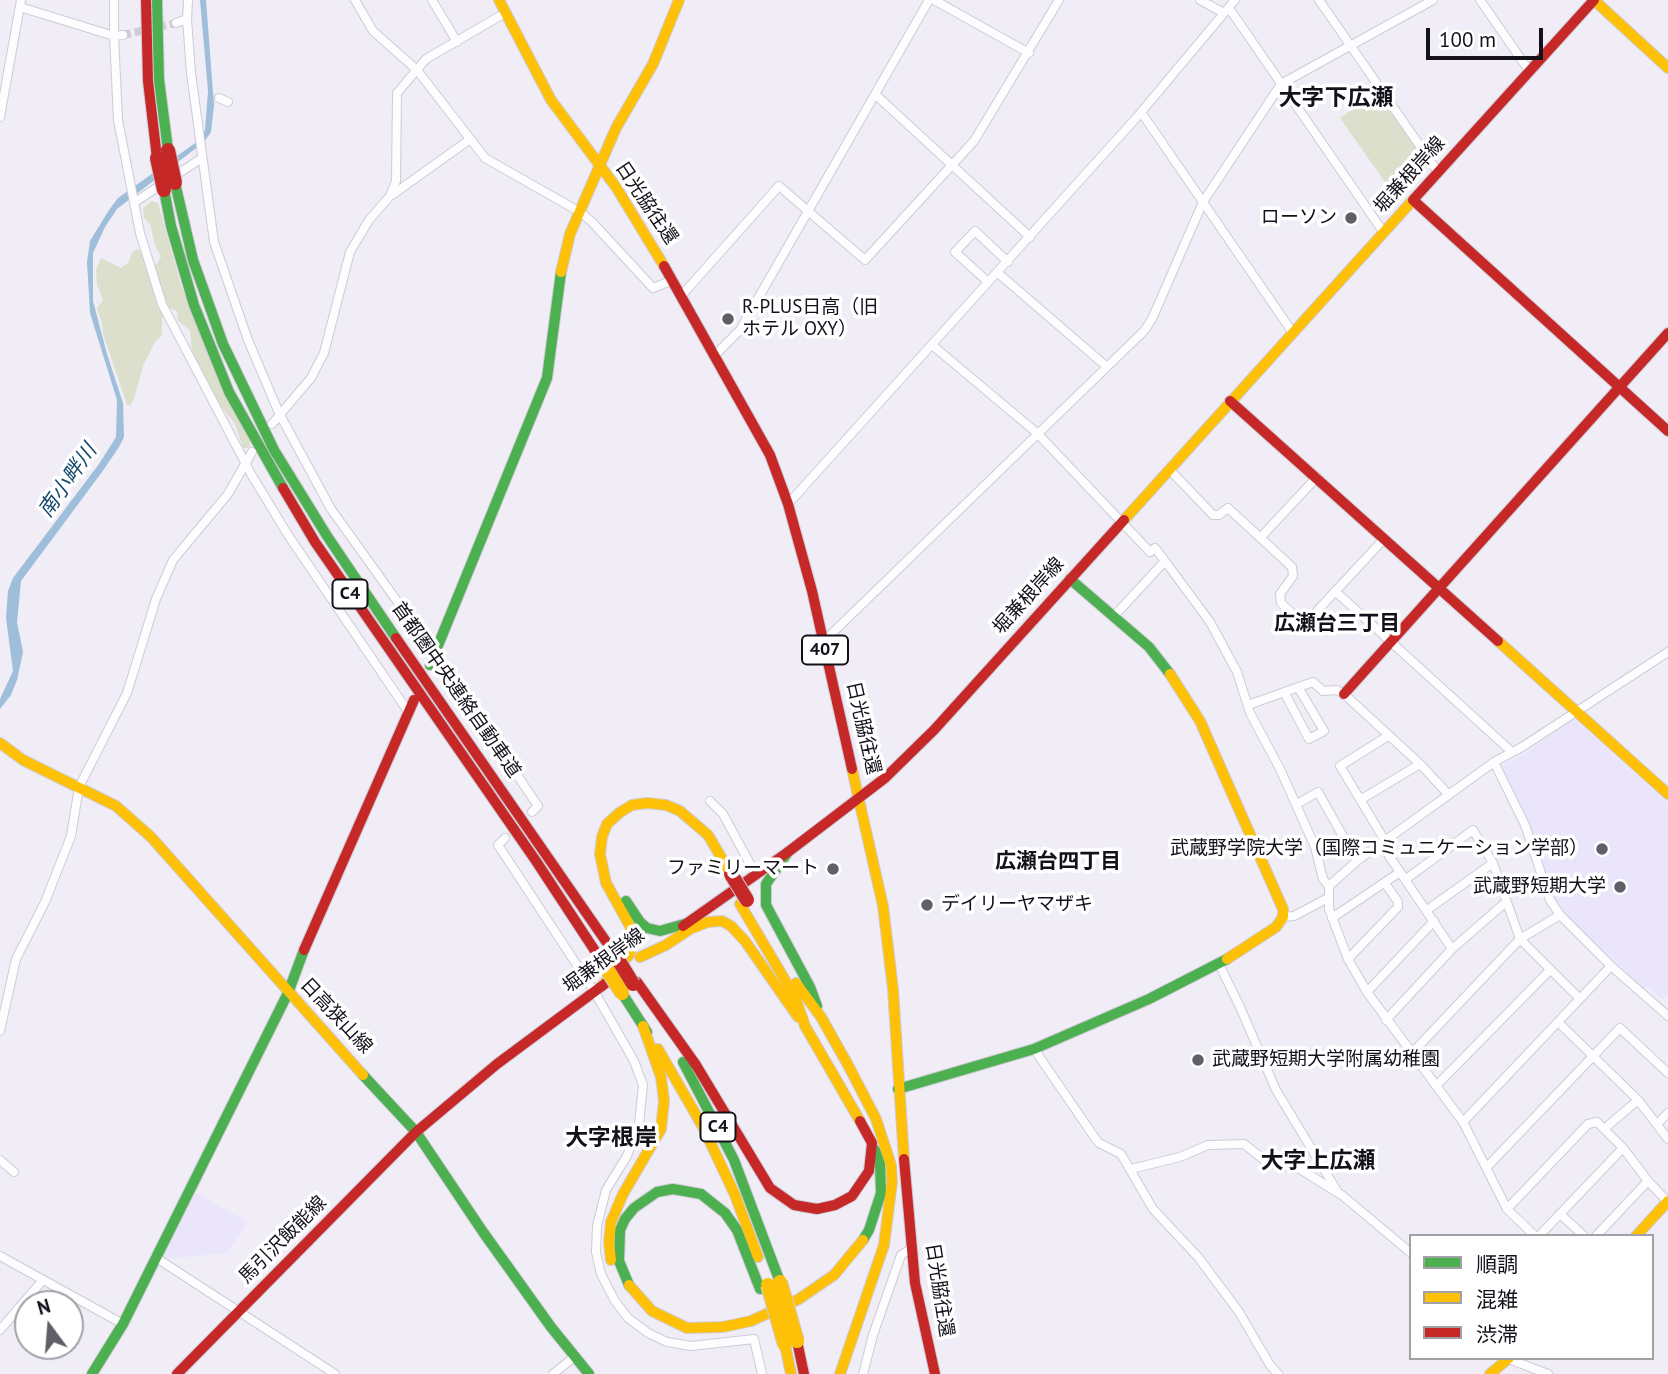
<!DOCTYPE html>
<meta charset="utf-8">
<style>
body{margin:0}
#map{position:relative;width:1668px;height:1374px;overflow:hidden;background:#f0edf7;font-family:"PT Sans","Noto Sans JP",sans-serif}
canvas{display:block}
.legend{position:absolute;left:1409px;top:1234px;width:245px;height:126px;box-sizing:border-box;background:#fff;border:2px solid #a1a0a4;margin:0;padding:9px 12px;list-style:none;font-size:21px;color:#14111b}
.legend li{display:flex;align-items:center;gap:14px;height:35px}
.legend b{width:35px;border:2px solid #a1a0a4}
.north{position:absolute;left:14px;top:1290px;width:70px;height:70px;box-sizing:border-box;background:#fff;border:2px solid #a1a0a4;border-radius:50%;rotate:344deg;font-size:19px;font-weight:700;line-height:28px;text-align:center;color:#14111b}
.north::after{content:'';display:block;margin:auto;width:24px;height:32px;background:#615e68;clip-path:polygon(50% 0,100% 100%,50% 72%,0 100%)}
.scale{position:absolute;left:1426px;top:28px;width:117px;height:32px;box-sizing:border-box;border:4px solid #14111b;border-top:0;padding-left:9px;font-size:21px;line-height:24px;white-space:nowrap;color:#14111b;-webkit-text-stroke:5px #fff;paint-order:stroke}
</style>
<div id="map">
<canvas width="1668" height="1374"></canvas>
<ul class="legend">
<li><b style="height:9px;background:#4caf50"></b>順調</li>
<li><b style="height:9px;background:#ffc107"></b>混雑</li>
<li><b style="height:9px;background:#c62828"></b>渋滞</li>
</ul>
<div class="north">N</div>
<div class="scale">100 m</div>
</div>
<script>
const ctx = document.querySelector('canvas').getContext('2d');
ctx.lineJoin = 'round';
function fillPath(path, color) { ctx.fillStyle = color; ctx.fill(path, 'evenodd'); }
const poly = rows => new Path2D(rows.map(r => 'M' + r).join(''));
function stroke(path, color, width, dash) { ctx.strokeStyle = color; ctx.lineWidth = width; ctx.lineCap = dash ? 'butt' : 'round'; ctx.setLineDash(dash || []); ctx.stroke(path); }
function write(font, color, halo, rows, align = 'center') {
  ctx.font = font + ' "PT Sans","Noto Sans JP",sans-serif'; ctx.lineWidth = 7; ctx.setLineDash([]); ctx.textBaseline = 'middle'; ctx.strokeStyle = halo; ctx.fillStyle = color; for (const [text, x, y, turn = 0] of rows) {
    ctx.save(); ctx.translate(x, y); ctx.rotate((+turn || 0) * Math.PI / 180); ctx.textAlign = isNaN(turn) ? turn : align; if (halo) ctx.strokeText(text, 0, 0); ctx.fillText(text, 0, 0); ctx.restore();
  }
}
fillPath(poly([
 [1572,720,1576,721,1668,803,1668,994,1663,1000,1646,986,1643,989,1564,913,1552,894,1529,824,1501,766,1524,754],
 [195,1192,247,1222,227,1253,164,1259,160,1257]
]), '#eae5fa');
fillPath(poly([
 [1378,91,1431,166,1392,192,1340,118],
 [152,201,158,203,181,285,251,438,249,448,243,448,235,424,217,401,201,373,192,354,190,330,178,321,177,311,170,308,162,318,162,335,155,342,143,366,135,395,131,405,127,405,103,334,102,323,97,308,103,300,97,285,96,270,101,258,121,268,129,262,132,252,138,249,143,255,145,265,156,265,161,257,155,245,150,224,144,218,143,208]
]), '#dbdfcb');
fillPath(poly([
 [200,0,206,0,214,105,211,132,204,142,117,209,105,227,93,253,93,301,107,354,123,403,124,437,119,447,102,472,21,581,17,622,23,652,17,680,11,695,0,709,0,699,13,671,6,618,8,591,13,578,99,464,116,437,117,400,90,313,87,262,90,241,109,210,118,198,198,141,205,130,208,91]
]), '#9fbeda');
stroke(poly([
 [123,35,176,23]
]), '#cfccd6', 8, [8, 4]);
const street = poly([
 [114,0,114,36,118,120,140,233,162,304,251,474,288,535,409,713],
 [188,0,187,19,191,73,214,242,248,340,279,413,331,509,435,654,538,806,532,812],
 [355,0,373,31,417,70,485,158,580,212,592,222,653,288,673,280],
 [432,0,457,42],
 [934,0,1029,53],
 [1200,0,1224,13],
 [1319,0,1438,172],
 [1480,0,1530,72],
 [20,7,114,36,123,35],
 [1229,8,1384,233],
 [176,23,187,19],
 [876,95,1030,237],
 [219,98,228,102],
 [1141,112,1293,333],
 [0,117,21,0],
 [392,195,469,140],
 [135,202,202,158],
 [998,273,1107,367],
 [988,282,955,252,975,231,1008,262],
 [682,295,779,186,865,260,974,141,1059,0],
 [932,345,1037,433,1150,552,1155,548,1165,561,1115,615],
 [715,355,740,330,929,0],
 [272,424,311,378,324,353,350,252,369,220,390,196,396,181,397,93,426,59,505,13],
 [1169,469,1213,515,1219,515,1228,508,1292,567,1293,576,1280,594,1281,603,1304,625,1384,539],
 [788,504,1137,117,1235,0],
 [1261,537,1317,477],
 [1165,561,1210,622,1237,672,1250,713,1280,769,1315,847,1323,879,1329,886,1329,909,1348,959,1367,992,1463,1122,1507,1209,1535,1236],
 [1335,591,1512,752],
 [823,642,1144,331,1152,319,1203,202,1281,84,1433,0],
 [1284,692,1309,739,1324,731,1298,687],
 [1248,705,1313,682,1323,691,1337,690,1344,694,1420,764,1449,795],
 [1494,762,1525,825,1550,900,1560,915,1611,966,1668,1016],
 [1360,800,1420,764],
 [710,801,723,814,756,875],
 [1297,804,1318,792,1357,861],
 [505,838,498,845,594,991,634,1061,643,1085,639,1124,627,1156,606,1190,597,1226,596,1252,601,1274,615,1301,628,1318,648,1333,667,1342,691,1346,754,1339,762,1374],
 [1385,841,1340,766,1388,736],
 [1381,844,1452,949],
 [1406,879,1473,830,1493,863,1520,939,1579,998],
 [1329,886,1357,861,1494,762,1522,747,1668,652],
 [1427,910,1493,863],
 [1283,917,1294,916,1328,898],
 [1332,918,1400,872],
 [1348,959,1398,907,1398,902,1385,883],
 [1219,964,1240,1007,1276,1090,1337,1191],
 [1367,992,1434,921],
 [1386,1020,1452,949,1506,902],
 [1558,1022,1638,1100,1668,1139],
 [0,1031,16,959,45,902,71,836,79,787,127,693,156,599,173,560,228,494,252,452],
 [1034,1049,1095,1138,1099,1143,1121,1154,1153,1209,1198,1257,1239,1312,1270,1365,1278,1374],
 [1413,1052,1520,939,1560,915],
 [1436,1086,1550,970],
 [1463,1122,1611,966],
 [1658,1123,1668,1113],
 [1604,1129,1638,1100],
 [0,1160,14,1172],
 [1487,1167,1620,1028,1668,1073],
 [1131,1169,1180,1157,1208,1145,1244,1144,1267,1162,1300,1169,1343,1196,1411,1253],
 [1507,1209,1588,1124,1597,1122,1623,1148,1648,1181,1667,1201],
 [1560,1214,1584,1236],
 [1539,1236,1623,1148],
 [1596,1236,1648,1181],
 [0,1256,123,1324],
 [155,1257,335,1374],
 [0,1330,42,1281],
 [1506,1358,1548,1374],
 [553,1374,574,1357],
 [863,1374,873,1335,901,1255,912,1248]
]);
const fast = poly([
 [157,0,159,80,168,150],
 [175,183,193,260,223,344,274,450,327,536,396,638],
 [164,190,171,226,194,305,229,392,283,488],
 [1070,579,1149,647,1170,674],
 [430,665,547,378,561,272],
 [788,852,766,884,766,905,810,987,817,1006],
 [626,901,640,922,647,928,660,931,688,923],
 [622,993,647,1032],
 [683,1062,734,1160,780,1282],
 [363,1075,416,1132,483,1232,551,1327,589,1374],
 [898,1089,1034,1049,1149,999,1227,959],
 [863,1240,869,1230,881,1193,880,1164,875,1150],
 [629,1285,619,1261,620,1230,625,1219,634,1208,657,1192,673,1189,701,1194,725,1213,737,1230,760,1289],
 [92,1374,123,1324,288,993,304,950]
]);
const slow = poly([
 [499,0,551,100,616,187,664,266],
 [1594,0,1668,68],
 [561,272,570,234,616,128,653,64,679,0],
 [1124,520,1413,200],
 [1498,641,1668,794],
 [1170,674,1200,721,1283,909,1283,917,1276,927,1227,959],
 [0,743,23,760,116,806,151,837,363,1075],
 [852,769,883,906,893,989,904,1159],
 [740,904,795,997,805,1026,860,1121],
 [640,957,666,945,690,929,708,922,722,921,731,926,745,941,798,1017],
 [796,983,821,1017,848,1065,876,1119,891,1165,892,1182,884,1245,840,1374],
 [602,986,629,955,633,944,630,926,606,883,600,854,602,837,607,824,619,813,632,805,647,803,666,805,680,811,708,835,731,874],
 [658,1049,703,1127,735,1195,758,1257],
 [1636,1236,1668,1201],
 [611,1260,609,1243,611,1222,623,1194,661,1129,664,1101,661,1077,643,1026],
 [629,1285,652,1311,687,1328,723,1327,751,1321,799,1299,834,1275,863,1240],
 [785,1345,791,1374],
 [1490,1374,1509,1358]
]);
const jam = poly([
 [146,0,148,81,157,158],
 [1413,200,1668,431],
 [1413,200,1594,0],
 [664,266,770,455,788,504,812,591,852,769],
 [1230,401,1498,641],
 [283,488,315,542,536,861,603,963],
 [396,638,614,953],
 [1344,694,1668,333],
 [683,926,788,852,885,778,934,730,1124,520],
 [304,950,414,700],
 [637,982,696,1065,770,1188,794,1205,817,1209,835,1205,852,1196,869,1171,872,1143,860,1121],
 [904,1159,915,1283,935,1374],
 [797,1341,804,1374],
 [177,1374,416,1132,497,1064,606,983]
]);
stroke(street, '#cecbd5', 10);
stroke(fast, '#cecbd5', 12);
stroke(slow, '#cecbd5', 12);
stroke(jam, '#cecbd5', 12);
stroke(street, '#fdfcfe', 8);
stroke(fast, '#4caf50', 10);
stroke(slow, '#ffc107', 10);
stroke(jam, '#c62828', 10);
const slowBridge = poly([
 [603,963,622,993],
 [780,1282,797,1341],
 [768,1285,785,1345]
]);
const jamBridge = poly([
 [168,150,175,183],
 [157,158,164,190],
 [731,874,747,900],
 [614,953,633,984]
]);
stroke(slowBridge, '#cecbd5', 16, []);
stroke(jamBridge, '#cecbd5', 16, []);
stroke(slowBridge, '#ffc107', 14);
stroke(jamBridge, '#c62828', 14);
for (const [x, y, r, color] of [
 [1351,218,7,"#615e68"],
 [728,319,7,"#615e68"],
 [1602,849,7,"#615e68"],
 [833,869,7,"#615e68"],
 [1620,887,7,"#615e68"],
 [927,905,7,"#615e68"],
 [1198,1060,7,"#615e68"]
]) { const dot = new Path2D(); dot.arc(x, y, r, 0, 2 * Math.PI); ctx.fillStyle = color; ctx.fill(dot); stroke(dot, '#fff', 2.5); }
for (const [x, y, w] of [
 [350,594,35],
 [825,650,46],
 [718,1127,35]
]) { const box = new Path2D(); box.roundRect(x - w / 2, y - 14.5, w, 29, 5); ctx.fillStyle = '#fff'; ctx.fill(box); stroke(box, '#14111b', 2); }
write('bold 18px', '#14111b', null, [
 ["C4",350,594],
 ["407",825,650],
 ["C4",718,1127]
]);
write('19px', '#14111b', '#fff', [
 ["堀兼根岸線",1410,175,-48],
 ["日光脇往還",646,203,56],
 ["堀兼根岸線",1029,596,-48],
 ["首都圏中央連絡自動車道",456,690,55],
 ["日光脇往還",863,728,77],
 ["堀兼根岸線",604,961,-36],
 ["日高狭山線",336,1016,47],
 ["馬引沢飯能線",283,1240,-45],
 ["日光脇往還",939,1290,81]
]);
write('19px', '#14111b', '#fff', [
 ["ローソン",1337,218],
 ["R-PLUS日高（旧",742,308,"left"],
 ["ホテル OXY）",742,330,"left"],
 ["武蔵野学院大学（国際コミュニケーション学部）",1588,849],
 ["ファミリーマート",819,869],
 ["武蔵野短期大学",1606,887],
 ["デイリーヤマザキ",941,905,"left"],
 ["武蔵野短期大学附属幼稚園",1212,1060,"left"]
], 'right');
write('italic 21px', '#14496d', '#fff', [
 ["南小畔川",68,481,-55]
]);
write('bold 21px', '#14111b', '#fff', [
 ["広瀬台三丁目",1337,624],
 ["広瀬台四丁目",1058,862]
]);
write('bold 23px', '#14111b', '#fff', [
 ["大字下広瀬",1336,98],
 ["大字根岸",611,1138],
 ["大字上広瀬",1318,1161]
]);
</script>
